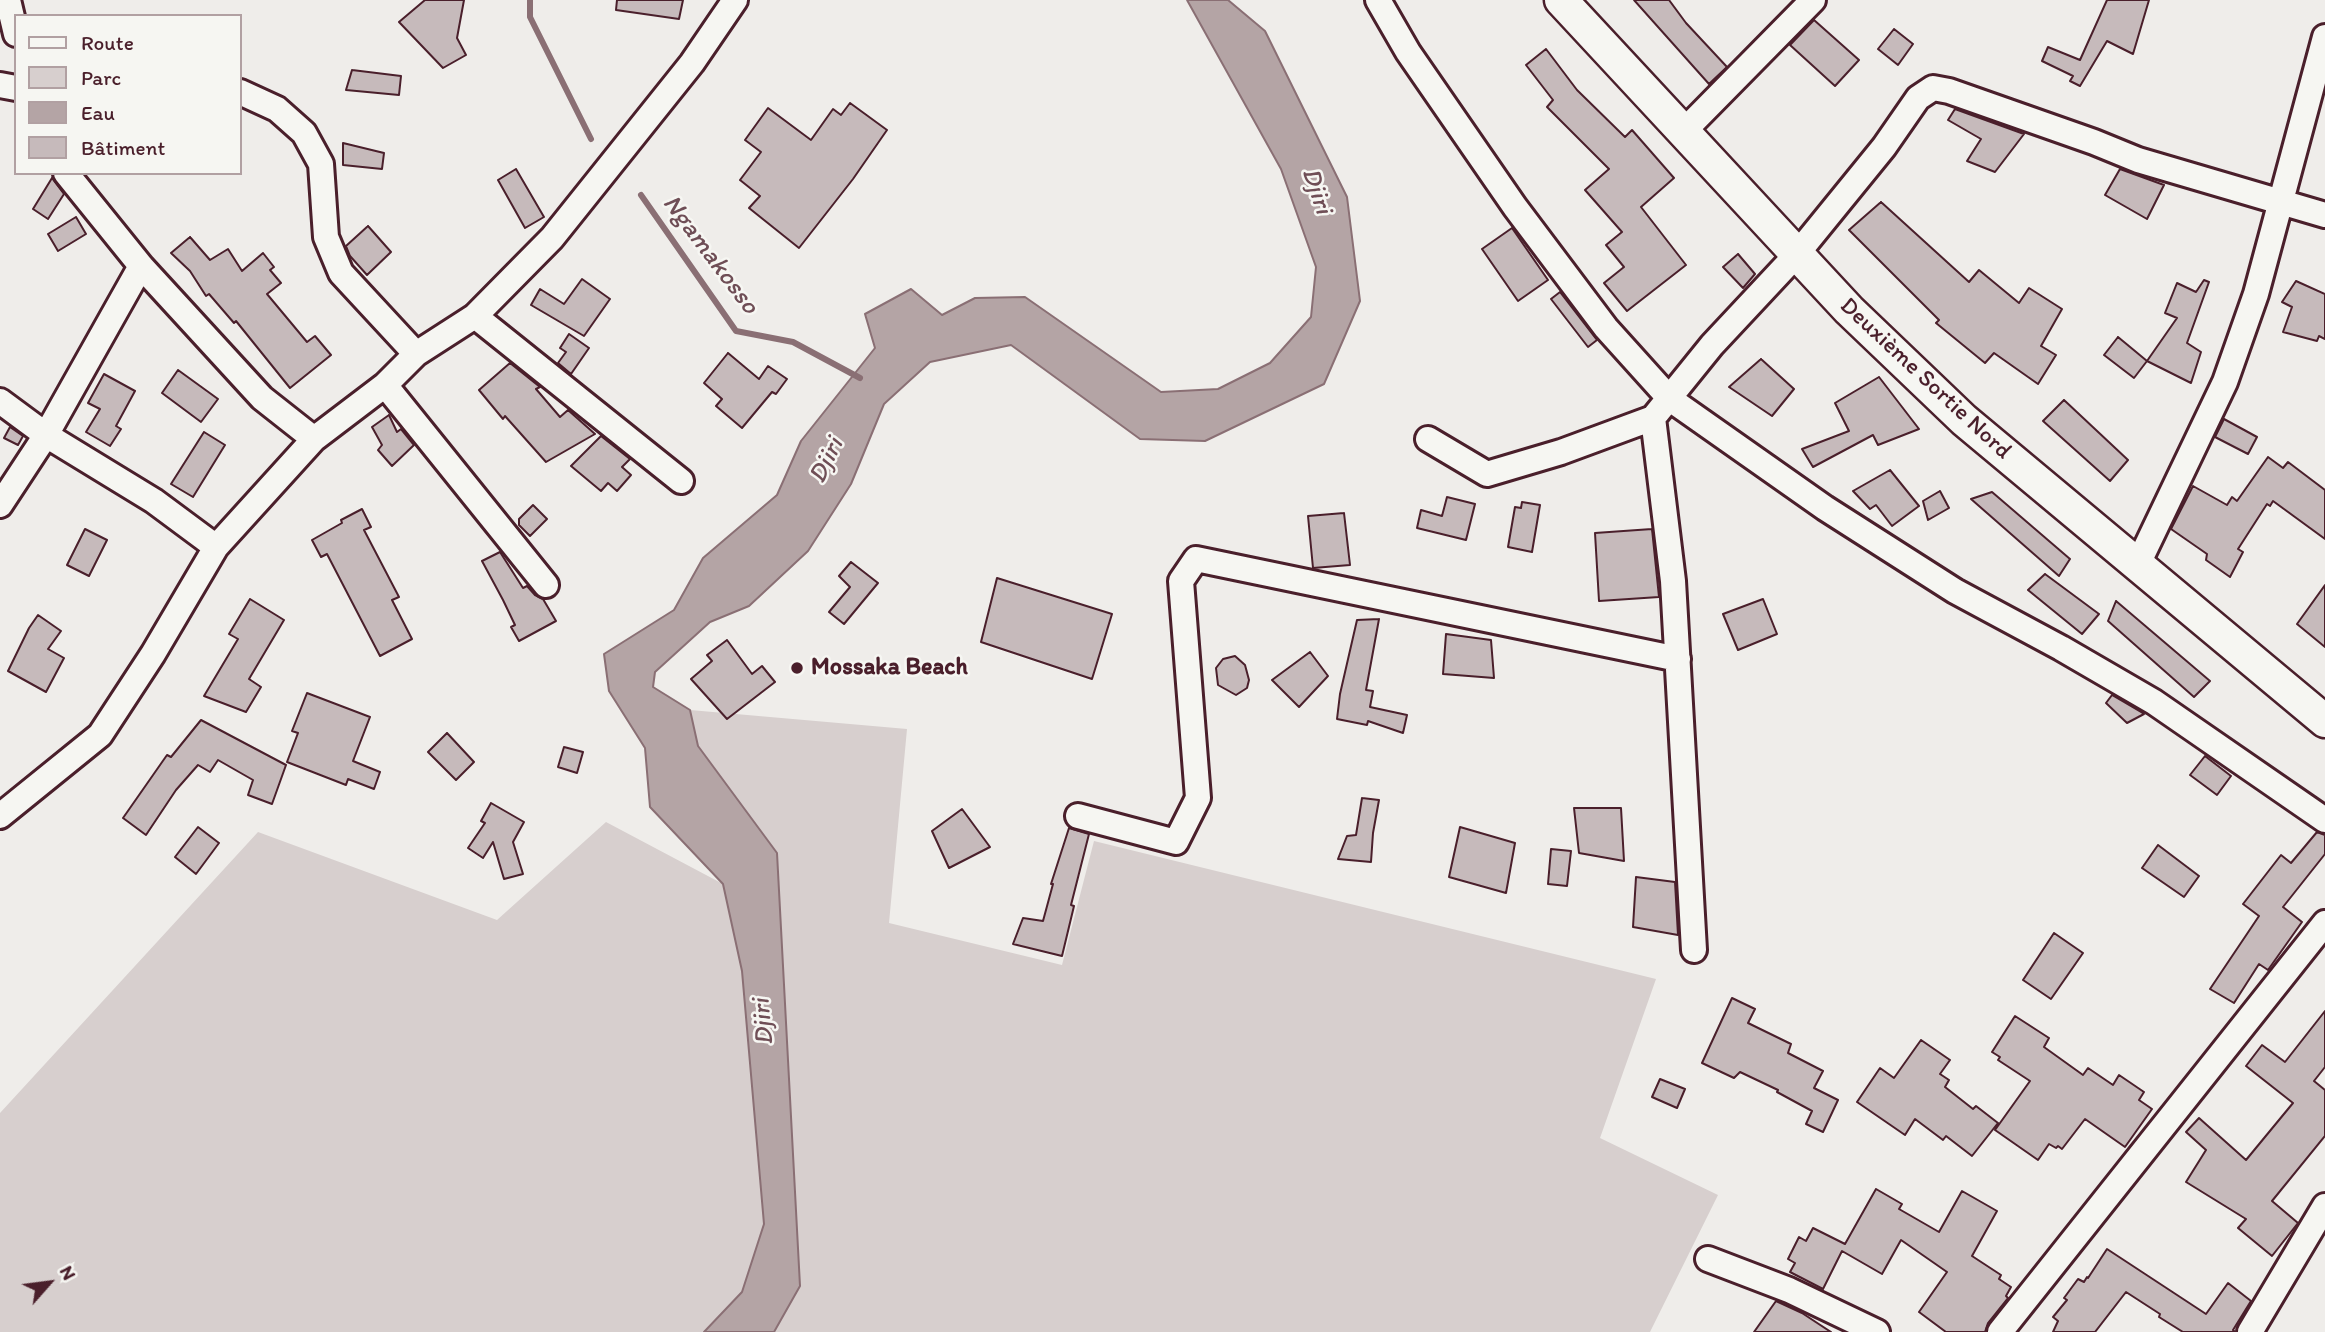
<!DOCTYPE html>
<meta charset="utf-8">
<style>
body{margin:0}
#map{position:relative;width:2325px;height:1332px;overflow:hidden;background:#efedea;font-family:Itim,sans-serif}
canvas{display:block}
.legend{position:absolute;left:14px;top:14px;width:228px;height:161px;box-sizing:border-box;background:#f6f6f2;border:2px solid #b1a0a2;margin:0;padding:9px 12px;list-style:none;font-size:21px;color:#4a1f2b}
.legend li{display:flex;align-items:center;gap:14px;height:35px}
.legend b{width:35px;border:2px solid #b1a0a2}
.north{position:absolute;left:14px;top:1248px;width:70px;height:70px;-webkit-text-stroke:5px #f6f6f2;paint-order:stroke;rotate:62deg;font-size:19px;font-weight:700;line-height:28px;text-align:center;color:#4a1f2b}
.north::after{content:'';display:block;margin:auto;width:24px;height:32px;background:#4a1f2b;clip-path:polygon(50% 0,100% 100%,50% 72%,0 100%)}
</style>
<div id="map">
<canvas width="2325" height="1332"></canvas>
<ul class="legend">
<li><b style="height:9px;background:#f6f6f2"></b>Route</li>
<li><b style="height:19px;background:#d7cfce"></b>Parc</li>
<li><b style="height:19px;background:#b4a4a5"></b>Eau</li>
<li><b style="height:19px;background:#c6babb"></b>Bâtiment</li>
</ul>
<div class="north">N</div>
</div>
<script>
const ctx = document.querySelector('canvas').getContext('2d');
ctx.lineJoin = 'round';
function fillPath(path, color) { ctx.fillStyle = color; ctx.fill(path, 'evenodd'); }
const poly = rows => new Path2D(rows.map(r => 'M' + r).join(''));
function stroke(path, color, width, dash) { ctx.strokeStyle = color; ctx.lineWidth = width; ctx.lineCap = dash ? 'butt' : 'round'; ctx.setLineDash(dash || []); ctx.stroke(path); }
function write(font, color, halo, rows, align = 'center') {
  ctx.font = font + ' Itim,sans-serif'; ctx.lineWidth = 5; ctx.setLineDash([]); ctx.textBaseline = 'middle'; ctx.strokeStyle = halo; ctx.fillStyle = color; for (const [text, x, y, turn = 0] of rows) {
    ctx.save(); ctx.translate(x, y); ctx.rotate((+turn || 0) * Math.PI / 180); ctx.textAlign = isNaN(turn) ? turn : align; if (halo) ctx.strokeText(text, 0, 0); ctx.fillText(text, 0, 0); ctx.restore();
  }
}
fillPath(poly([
 [690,710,907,729,889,923,1062,965,1094,841,1656,979,1600,1138,1718,1195,1650,1332,774,1332,800,1286,777,853,698,746],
 [606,822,723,884,742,971,764,1224,742,1292,704,1332,0,1332,0,1113,258,832,497,920]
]), '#d7cfce');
const water = poly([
 [1187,0,1228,0,1265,31,1347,197,1360,301,1324,384,1205,441,1140,439,1011,345,930,362,884,404,851,484,808,551,749,606,710,622,655,672,653,687,690,710,698,746,777,853,800,1286,774,1332,704,1332,742,1292,764,1224,742,971,723,884,650,807,645,748,609,691,604,654,674,610,703,558,777,495,801,441,875,348,865,314,911,289,942,315,975,298,1025,297,1161,392,1218,389,1270,363,1311,317,1316,267,1281,169,1187,0]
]);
fillPath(water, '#b4a4a5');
stroke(water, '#8a6f74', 2);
stroke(poly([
 [530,0,530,17,591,139],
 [641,195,736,331,793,342,860,378]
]), '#8a6f74', 6);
const building = poly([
 [425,0,464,0,457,38,466,55,443,68,399,22,425,0],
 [617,0,683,0,679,19,616,10,617,0],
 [1634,0,1669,0,1686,23,1727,67,1709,84,1634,0],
 [2107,0,2149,0,2133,54,2107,41,2080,86,2070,81,2073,76,2042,61,2048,47,2080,60,2107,0],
 [1814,20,1859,60,1835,86,1790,45,1814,20],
 [1894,29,1913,44,1898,65,1878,49,1894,29],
 [1546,49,1577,90,1625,137,1632,130,1674,178,1641,207,1686,265,1627,311,1604,283,1624,267,1606,245,1622,232,1585,190,1609,169,1547,107,1553,100,1526,65,1546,49],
 [352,70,401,76,399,95,346,90,352,70],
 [850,103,887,130,853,179,799,248,749,208,760,196,740,180,761,152,745,140,768,108,811,140,833,109,841,115,850,103],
 [1955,109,2024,134,1995,172,1967,161,1981,139,1948,120,1955,109],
 [343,143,384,153,382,169,343,165,343,143],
 [516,169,544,217,525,228,498,180,516,169],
 [2120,169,2164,185,2147,219,2105,195,2120,169],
 [52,178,64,194,48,219,33,209,52,178],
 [1881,202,1969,282,1979,270,2019,303,2029,288,2062,309,2041,346,2056,355,2038,384,1994,353,1985,363,1936,323,1939,320,1849,230,1881,202],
 [76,217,86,234,58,251,48,234,76,217],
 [368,226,391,252,367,275,350,256,346,246,368,226],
 [1512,228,1548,280,1518,301,1482,249,1512,228],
 [190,237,210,260,228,249,242,271,263,253,274,267,270,270,281,283,267,294,307,342,315,336,331,355,290,388,236,321,234,323,209,294,206,296,190,271,171,253,190,237],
 [1738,254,1755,274,1743,288,1723,267,1738,254],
 [582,279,610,299,584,336,531,305,540,289,564,304,582,279],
 [2204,280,2209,282,2187,343,2201,352,2191,383,2147,361,2177,318,2165,313,2177,283,2196,292,2204,280],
 [2296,281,2325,294,2325,339,2319,336,2317,341,2283,332,2292,307,2282,302,2296,281],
 [1560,292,1597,340,1588,347,1551,299,1560,292],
 [569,334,589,348,571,374,558,363,566,352,560,348,569,334],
 [2118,337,2147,361,2134,378,2104,355,2118,337],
 [728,353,759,379,768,366,787,379,776,394,772,392,742,428,716,406,722,399,704,383,728,353],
 [1761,359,1794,389,1772,416,1729,387,1761,359],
 [510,363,540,387,536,389,560,417,568,410,595,434,546,462,505,416,503,419,479,390,510,363],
 [178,370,218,399,201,422,162,393,178,370],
 [104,374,135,391,116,426,121,429,110,446,86,432,100,409,88,403,104,374],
 [1879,377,1919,429,1878,445,1873,435,1813,467,1802,449,1849,431,1835,403,1879,377],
 [2064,400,2128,460,2110,481,2043,421,2064,400],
 [389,415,397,432,401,429,414,445,392,466,378,450,382,445,372,427,389,415],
 [2224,419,2257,437,2248,454,2215,437,2224,419],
 [10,427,23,436,18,445,4,438,10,427],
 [204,432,225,445,193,497,171,484,204,432],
 [601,436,630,459,622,467,631,475,617,491,608,483,601,491,571,466,601,436],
 [2268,457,2283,468,2288,462,2325,490,2325,539,2273,501,2270,506,2267,504,2238,549,2243,552,2230,577,2206,560,2207,554,2171,529,2193,486,2227,505,2232,497,2237,501,2268,457],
 [1890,470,1919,506,1892,526,1876,505,1870,509,1853,491,1890,470],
 [1940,491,1949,508,1928,520,1923,501,1940,491],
 [1992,492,2070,559,2059,576,1971,499,1992,492],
 [1447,497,1475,504,1466,540,1417,528,1421,510,1442,516,1447,497],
 [1522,502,1540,505,1532,552,1508,547,1515,507,1521,508,1522,502],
 [533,505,547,519,530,536,519,525,519,519,533,505],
 [362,509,371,527,364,530,399,597,392,600,412,639,380,656,327,554,321,557,312,540,342,523,341,520,362,509],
 [1344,513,1350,565,1313,568,1308,516,1344,513],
 [85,529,107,540,89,576,67,565,85,529],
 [1652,529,1659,597,1599,601,1595,533,1652,529],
 [500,552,523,588,527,586,535,595,543,599,556,621,519,641,511,627,515,625,503,600,482,561,500,552],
 [851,562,878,583,844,624,829,612,850,587,839,576,851,562],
 [2045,574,2099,614,2082,634,2028,590,2045,574],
 [997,578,1112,614,1092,679,981,642,997,578],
 [2325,585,2325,647,2297,624,2325,585],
 [250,599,284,620,249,679,261,687,246,712,204,696,238,639,229,634,250,599],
 [1763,599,1777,634,1738,650,1723,614,1763,599],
 [2116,601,2210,681,2194,697,2108,621,2116,601],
 [38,615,61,631,48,649,64,658,46,692,8,671,29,628,38,615],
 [1379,619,1366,690,1373,691,1370,707,1407,715,1403,733,1368,721,1367,725,1337,719,1340,694,1357,620,1379,619],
 [1446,634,1491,640,1494,678,1443,674,1446,634],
 [727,640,752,674,762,666,775,682,727,719,691,679,712,661,707,655,727,640],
 [1310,652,1328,676,1299,707,1272,680,1310,652],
 [1235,656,1245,665,1249,680,1247,688,1236,695,1218,685,1216,668,1223,659,1235,656],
 [307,693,370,717,353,761,380,772,374,789,348,779,346,785,287,762,298,733,292,731,307,693],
 [2112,695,2141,712,2144,714,2127,723,2106,703,2112,695],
 [201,720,286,765,272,804,248,795,253,780,218,760,210,772,198,765,176,790,146,835,123,818,167,755,171,757,201,720],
 [447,733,474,762,456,780,428,752,447,733],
 [564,747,583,752,577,773,558,767,564,747],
 [2205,756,2231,776,2217,795,2190,775,2205,756],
 [1362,798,1379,800,1373,833,1371,862,1338,859,1347,836,1356,835,1362,798],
 [491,803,524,822,513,842,523,874,504,879,493,842,483,858,468,848,485,823,481,821,491,803],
 [1574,808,1621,808,1624,861,1579,853,1574,808],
 [962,809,990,847,949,868,932,831,962,809],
 [198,827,219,843,196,874,175,857,198,827],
 [1460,827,1515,843,1506,893,1449,877,1460,827],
 [1069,828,1089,834,1071,905,1074,906,1062,956,1013,944,1023,918,1043,921,1053,884,1051,884,1069,828],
 [2317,832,2325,835,2325,854,2283,907,2302,922,2268,970,2259,964,2234,1003,2210,989,2259,916,2243,904,2281,855,2291,863,2317,832],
 [2158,845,2199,876,2184,897,2142,868,2158,845],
 [1551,849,1571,851,1567,886,1548,884,1551,849],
 [1636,877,1675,882,1678,935,1633,927,1636,877],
 [2054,933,2083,953,2051,999,2023,980,2054,933],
 [1732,998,1755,1009,1748,1023,1791,1044,1788,1053,1823,1071,1814,1088,1838,1100,1823,1132,1806,1124,1812,1111,1777,1092,1778,1090,1740,1072,1734,1078,1702,1063,1732,998],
 [2325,1011,2325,1067,2314,1081,2325,1090,2325,1136,2272,1201,2298,1223,2272,1256,2238,1228,2246,1219,2186,1182,2206,1150,2186,1132,2199,1118,2246,1160,2293,1103,2246,1066,2262,1045,2285,1062,2325,1011],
 [2015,1016,2049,1038,2044,1047,2083,1075,2088,1068,2113,1085,2119,1075,2144,1092,2139,1100,2152,1109,2125,1147,2085,1119,2062,1149,2058,1146,2056,1148,2049,1144,2038,1160,1995,1130,2030,1081,1998,1060,2000,1057,1992,1052,2015,1016],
 [1921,1040,1950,1060,1940,1074,1949,1080,1945,1087,1973,1109,1976,1106,1998,1123,1972,1156,1946,1136,1943,1140,1915,1119,1905,1135,1857,1102,1880,1068,1894,1078,1921,1040],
 [1660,1079,1685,1089,1677,1108,1652,1097,1660,1079],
 [1876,1189,1902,1204,1899,1209,1939,1232,1962,1191,1997,1211,1972,1256,2001,1275,1999,1279,2011,1287,2006,1296,2008,1298,1988,1323,1985,1332,1946,1332,1919,1312,1947,1272,1901,1240,1882,1274,1842,1251,1823,1289,1790,1272,1795,1263,1788,1259,1799,1237,1806,1241,1813,1228,1845,1244,1876,1189],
 [2107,1249,2206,1314,2228,1283,2251,1301,2233,1330,2235,1332,2183,1332,2159,1317,2160,1314,2126,1292,2095,1332,2053,1332,2058,1321,2053,1317,2067,1300,2064,1298,2078,1279,2084,1282,2087,1277,2088,1278,2107,1249],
 [1776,1301,1802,1313,1831,1332,1754,1332,1776,1301]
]);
fillPath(building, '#c6babb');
stroke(building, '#4a1f2b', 2);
const minor = poly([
 [8,0,16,34],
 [1378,0,1408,52,1515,207,1606,328,1670,399,1825,508,1955,591,2061,648,2154,702,2325,820],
 [0,85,16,88],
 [240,92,277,109,304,133,321,164,326,237,341,273,416,354],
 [1683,132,1813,0],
 [66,173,141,266,262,398,314,439],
 [475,316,681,481],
 [385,385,546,585],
 [0,401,46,435,154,501,216,547],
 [1653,418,1673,581,1694,950],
 [1428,439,1487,474,1561,452,1653,418,1712,345,1797,254,1884,147,1918,98,1933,88,1949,91,2094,142,2138,160,2325,215],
 [0,505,46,435,141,266],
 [2137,566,2225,382,2256,294,2325,37],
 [0,816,100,735,153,654,216,547,314,439,385,385,416,354,475,316,552,238,692,63,735,0],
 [1078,816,1176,842,1198,798,1181,581,1196,559,1678,659],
 [1708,1259,1789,1290,1877,1332],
 [2000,1332,2325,923],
 [2250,1332,2325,1206]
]);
const major = poly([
 [1561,0,1849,310,1964,420,2325,721]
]);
stroke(minor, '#4a1f2b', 30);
stroke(major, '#4a1f2b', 37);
stroke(minor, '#f6f6f2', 24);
stroke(major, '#f6f6f2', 32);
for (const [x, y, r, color] of [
 [797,668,7,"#4a1f2b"]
]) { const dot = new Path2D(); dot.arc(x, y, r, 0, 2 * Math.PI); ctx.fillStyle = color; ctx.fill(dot); stroke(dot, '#f6f6f2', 2.5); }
write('24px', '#4a1f2b', '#f6f6f2', [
 ["Deuxième Sortie Nord",1925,379,43]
]);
write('bold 24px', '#4a1f2b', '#f6f6f2', [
 ["Mossaka Beach",811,668]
], 'left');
write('italic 26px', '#6f4e56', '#f6f6f2', [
 ["Djiri",1316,191,71],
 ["Ngamakosso",710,255,53],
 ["Djiri",827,461,-64],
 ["Djiri",764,1022,-95]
]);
</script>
